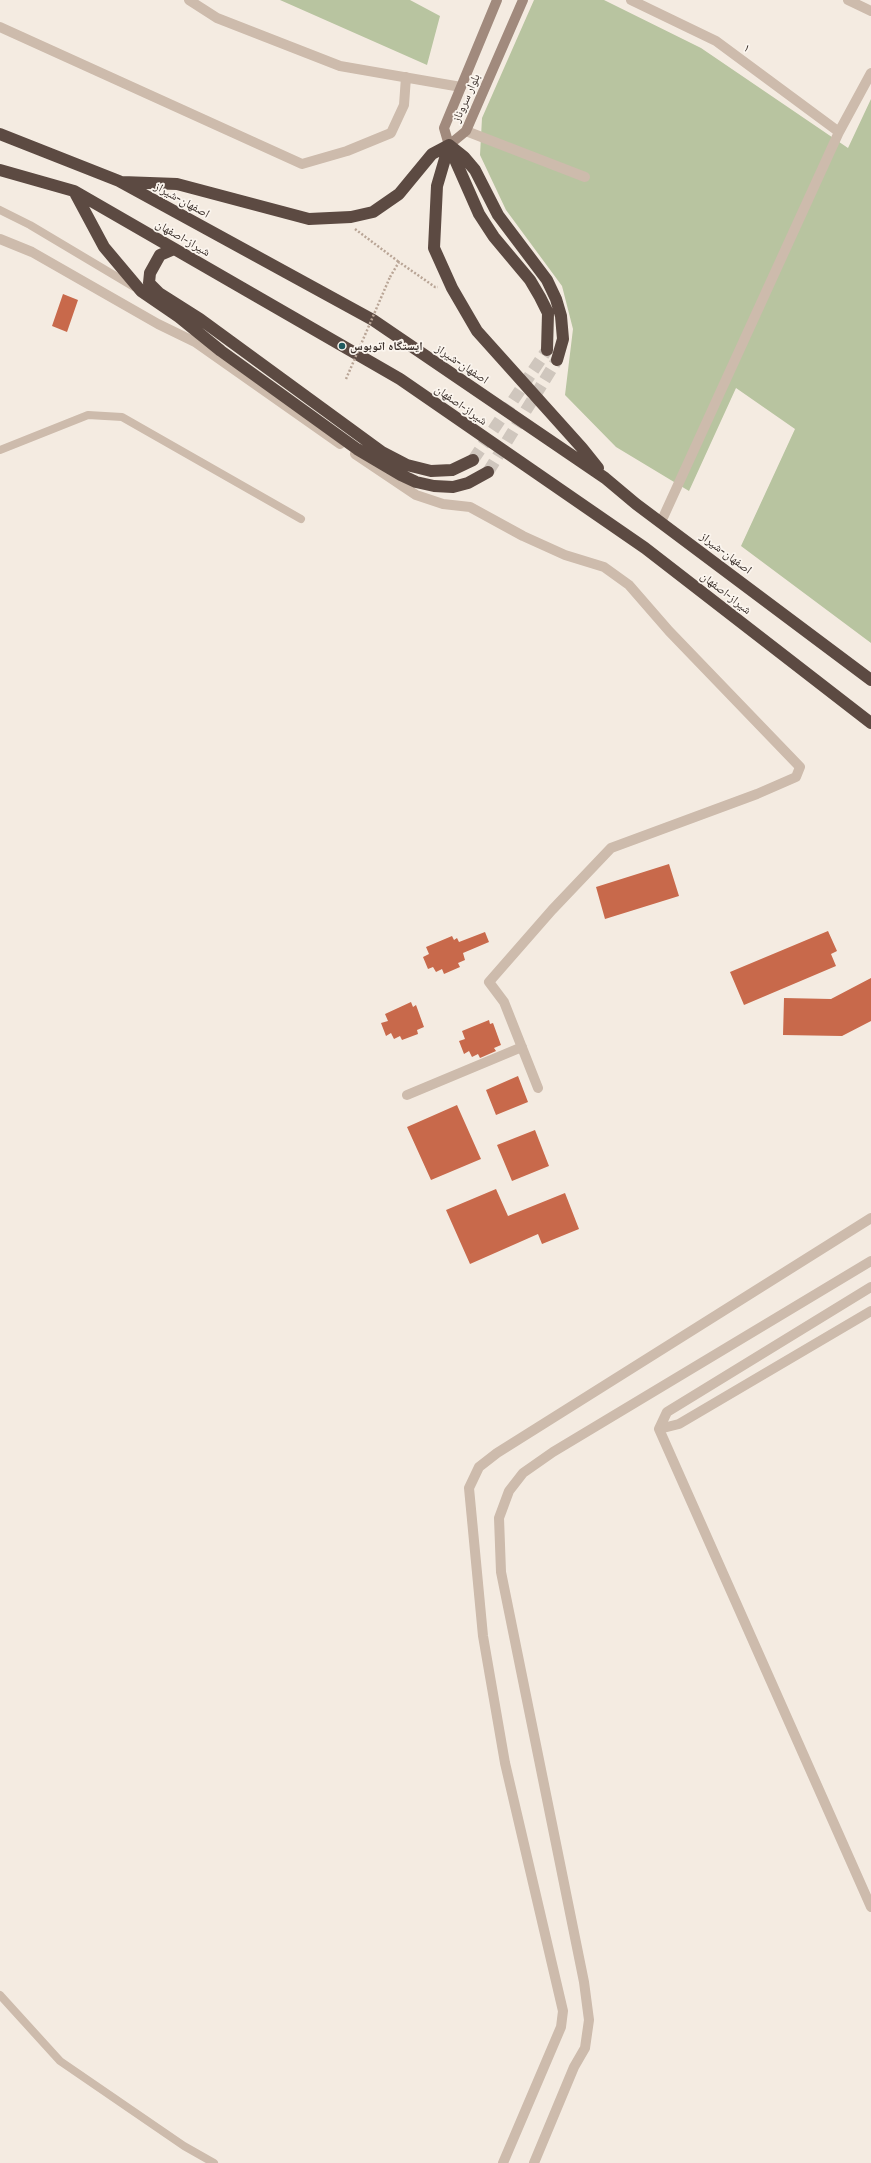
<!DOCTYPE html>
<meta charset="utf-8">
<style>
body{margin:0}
canvas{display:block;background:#f4ebe1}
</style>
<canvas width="871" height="2163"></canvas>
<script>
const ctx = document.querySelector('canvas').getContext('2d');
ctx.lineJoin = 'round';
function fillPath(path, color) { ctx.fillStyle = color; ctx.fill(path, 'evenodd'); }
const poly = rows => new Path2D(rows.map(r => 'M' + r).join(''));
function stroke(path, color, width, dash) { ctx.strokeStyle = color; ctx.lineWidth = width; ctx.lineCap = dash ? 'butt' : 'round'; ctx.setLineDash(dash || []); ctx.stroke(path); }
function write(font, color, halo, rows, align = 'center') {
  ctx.font = font + ' "Golos Text","Noto Naskh Arabic",sans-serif'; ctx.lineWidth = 3.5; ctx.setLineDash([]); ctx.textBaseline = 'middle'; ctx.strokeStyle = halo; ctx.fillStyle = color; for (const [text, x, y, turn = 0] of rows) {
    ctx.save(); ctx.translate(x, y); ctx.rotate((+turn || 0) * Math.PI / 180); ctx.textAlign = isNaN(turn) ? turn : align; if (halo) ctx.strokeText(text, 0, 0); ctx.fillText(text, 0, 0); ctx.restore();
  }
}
fillPath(poly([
 [280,0,410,0,440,16,427,65],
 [534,0,604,0,701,48,848,148,871,99,871,643,741,546,795,429,736,388,689,491,616,447,565,395,573,329,562,286,506,210,480,155,482,118]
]), '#b8c4a0');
fillPath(poly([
 [63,294,78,300,67,332,52,326],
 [669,864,679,896,605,919,596,887],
 [828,931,837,951,831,954,836,966,744,1005,730,972],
 [485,932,489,942,463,953,465,960,458,963,460,967,444,974,442,969,436,972,433,967,428,969,423,957,429,954,426,947,452,936,454,940,457,938,459,942],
 [871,978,871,1021,842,1036,783,1035,784,998,831,999],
 [411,1002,413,1007,416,1005,424,1027,417,1030,418,1034,402,1040,400,1036,394,1039,391,1033,386,1036,381,1023,388,1021,385,1014],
 [489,1020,490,1024,493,1023,501,1045,494,1048,496,1051,480,1058,478,1054,472,1057,469,1051,464,1054,459,1041,465,1039,462,1031],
 [518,1076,528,1102,496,1115,486,1090],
 [457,1105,481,1159,431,1180,407,1127],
 [535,1130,549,1166,512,1181,497,1145],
 [496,1189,508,1216,565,1193,579,1229,542,1244,538,1234,470,1264,446,1210]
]), '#c8694b');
stroke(poly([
 [473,460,547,350],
 [488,472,557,360]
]), '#cfc6bd', 12, [12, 6]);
stroke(poly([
 [355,229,399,262],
 [390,277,399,262,435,287,438,287]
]), '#b9a596', 2.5, [2, 2]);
stroke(poly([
 [0,210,30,225,134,287],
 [0,450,88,415,122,417,301,519],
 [0,1995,60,2061,184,2146,214,2163]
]), '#cdbbac', 8);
stroke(poly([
 [189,0,217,18,340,66,461,87],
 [631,0,716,41,839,132],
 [848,0,871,11],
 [0,27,302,164,347,151,391,133,404,105,406,77],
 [466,131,585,177],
 [0,239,32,252,158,324,195,342,340,444],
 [355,454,416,495,443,504,470,507,523,536,565,555,604,567,629,585,669,631,800,767,796,777,757,794,611,848,552,910,489,982,504,1002,538,1088],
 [661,522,839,132,871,73],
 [407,1095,522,1047],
 [871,1287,667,1412,659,1429,871,1907],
 [659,1429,679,1424,871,1311],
 [503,2163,561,2027,563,2011,505,1763,483,1636,469,1488,479,1467,497,1453,871,1218],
 [534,2163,574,2067,585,2048,589,2020,584,1982,501,1572,499,1518,509,1491,523,1473,553,1452,871,1261]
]), '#cdbbac', 10);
stroke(poly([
 [497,0,444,128,449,145,466,131,523,0]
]), '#a18a7d', 10);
stroke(poly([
 [0,134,119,181,373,320,605,478,636,504,871,680],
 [449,145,437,186,434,248,452,288,477,331,582,448,598,468],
 [449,145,464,157,475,170,498,215,547,280,556,299,561,316,563,339,557,360],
 [449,146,479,214,494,237,530,280,540,297,548,313,547,350],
 [0,170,74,191,400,379,645,548,871,723],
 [122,182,177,184,309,219,351,217,373,212,399,194,432,154,449,145],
 [74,191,104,247,141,291,179,317,221,351,357,449,401,475,416,482,434,486,453,487,468,483,488,472],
 [174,249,160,255,150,273,149,283,159,293,200,319,382,452,407,465,431,471,452,470,473,460]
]), '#5c4a42', 12);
stroke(poly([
 [346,379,390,277]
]), '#b9a596', 2.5, [2, 2]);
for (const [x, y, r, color] of [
 [342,346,4,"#1f5a5e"]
]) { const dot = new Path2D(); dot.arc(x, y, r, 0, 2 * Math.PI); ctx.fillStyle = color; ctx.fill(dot); stroke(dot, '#fbf5ee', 1.5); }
write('12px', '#3b302b', '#fbf5ee', [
 ["۱",747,48,36],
 ["بلوار سروناز",466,98,-66],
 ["اصفهان-شیراز",182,200,29],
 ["شیراز-اصفهان",183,238,30],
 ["اصفهان-شیراز",462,364,34],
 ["شیراز-اصفهان",461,405,35],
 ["اصفهان-شیراز",726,553,37],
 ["شیراز-اصفهان",726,593,38]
]);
write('bold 12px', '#3b302b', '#fbf5ee', [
 ["ایستگاه اتوبوس",350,346]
], 'left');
</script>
